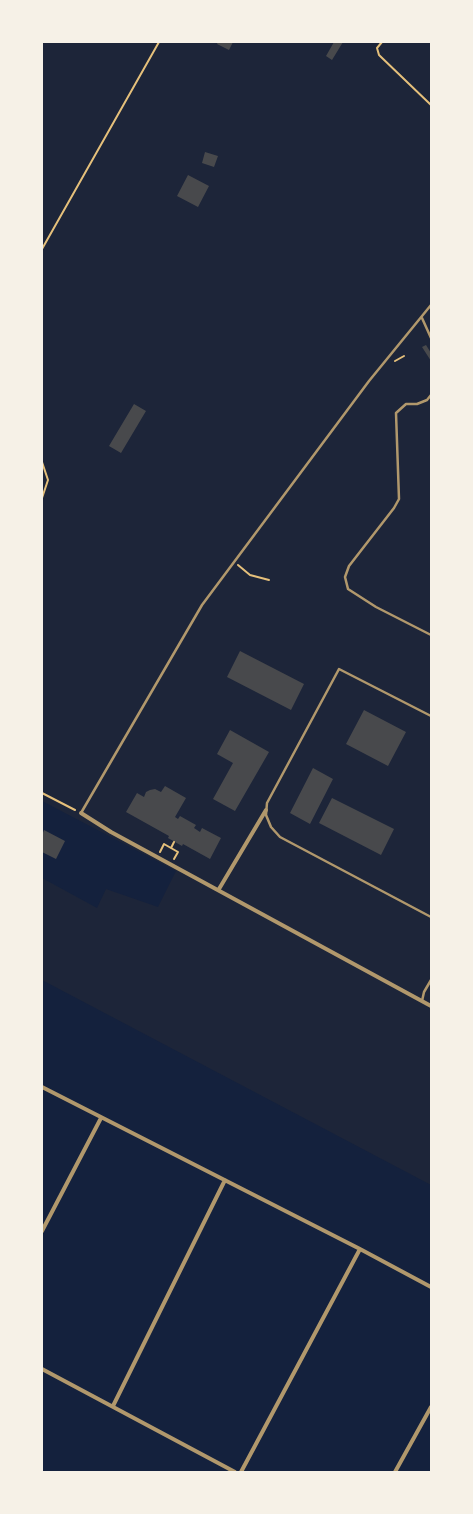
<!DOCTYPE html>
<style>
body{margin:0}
#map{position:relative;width:473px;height:1514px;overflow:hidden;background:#14213d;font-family:"DejaVu Sans",sans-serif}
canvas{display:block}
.frame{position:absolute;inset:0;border:43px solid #f6f1e7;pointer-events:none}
</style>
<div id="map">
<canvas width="473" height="1514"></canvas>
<div class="frame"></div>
</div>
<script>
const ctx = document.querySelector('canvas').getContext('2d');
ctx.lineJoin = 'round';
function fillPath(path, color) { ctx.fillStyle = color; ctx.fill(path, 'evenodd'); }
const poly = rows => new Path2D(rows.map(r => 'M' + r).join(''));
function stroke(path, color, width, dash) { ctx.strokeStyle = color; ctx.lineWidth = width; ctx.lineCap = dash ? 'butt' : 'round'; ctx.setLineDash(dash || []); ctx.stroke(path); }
fillPath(poly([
 [42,42,431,42,431,1185,42,980,42,878,97,908,106,889,158,907,176,871,42,801]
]), '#1d2539');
fillPath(poly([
 [218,42,233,42,229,50,217,44],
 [334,42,343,42,332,60,326,56],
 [205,152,218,156,214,167,202,163],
 [188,175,209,186,198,207,177,196],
 [426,345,431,353,431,361,422,347],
 [134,404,146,411,121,453,109,446],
 [240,651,304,684,291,710,227,677],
 [364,710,406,732,388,766,346,744],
 [230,730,269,752,235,811,213,799,233,763,217,754],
 [313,768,333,779,310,824,290,813],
 [165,786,186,798,175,817,178,819,180,816,196,825,194,828,200,832,202,828,221,838,210,859,183,844,182,846,168,838,169,836,126,812,137,793,144,797,146,792,150,790,155,789,161,792],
 [332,798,394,829,381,855,319,823],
 [44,830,65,841,56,859,42,852,42,835]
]), '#48494c');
stroke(poly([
 [382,42,377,48,379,55,431,105],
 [42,249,159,42],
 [395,361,404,356],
 [42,462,48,480,42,498],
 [238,565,250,575,269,580],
 [42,793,75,810],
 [171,848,174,842],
 [160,852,164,844,178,852,174,859]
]), '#e5c07b', 2);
stroke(poly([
 [422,318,431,338],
 [431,395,427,400,417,404,406,404,396,413,399,499,394,508,349,566,345,577,348,589,376,607,431,635],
 [431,716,339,669,267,803,266,815,271,827,280,837,431,917],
 [81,813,202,605,369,381,431,305],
 [422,1001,424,992,431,980]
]), '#b1986c', 2.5);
stroke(poly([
 [81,813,111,832,431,1006],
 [219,889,266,810],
 [42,1087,360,1249,431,1287],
 [42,1231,101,1118],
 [42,1369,235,1472],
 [113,1406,225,1180],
 [241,1472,360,1249],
 [395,1472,431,1407]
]), '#b1986c', 4);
</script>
